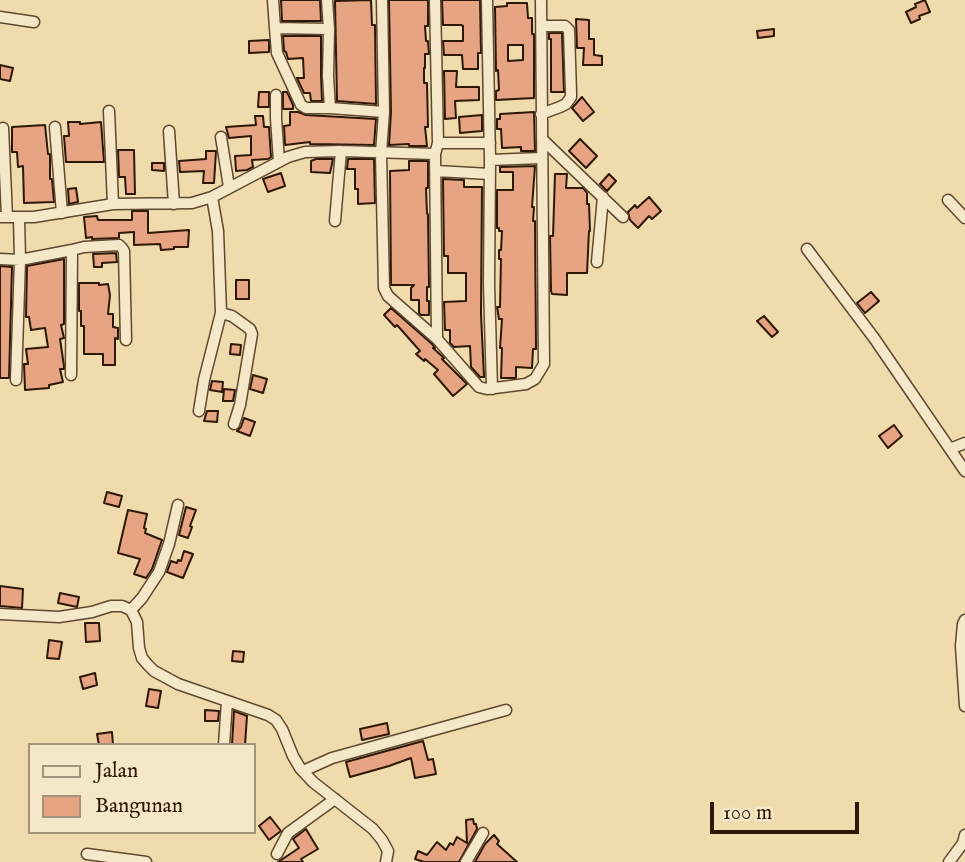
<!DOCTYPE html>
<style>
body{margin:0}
#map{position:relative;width:965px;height:862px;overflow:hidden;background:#f0dbac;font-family:"IM FELL English",serif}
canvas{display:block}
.legend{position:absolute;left:28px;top:743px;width:228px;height:91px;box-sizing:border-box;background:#f5e8c9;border:2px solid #a5947b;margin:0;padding:9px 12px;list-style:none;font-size:21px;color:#2d1706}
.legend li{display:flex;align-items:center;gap:14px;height:35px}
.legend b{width:35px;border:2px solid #a5947b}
.scale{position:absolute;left:710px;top:802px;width:149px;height:32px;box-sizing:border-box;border:4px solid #2d1706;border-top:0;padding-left:9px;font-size:21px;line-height:24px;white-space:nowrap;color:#2d1706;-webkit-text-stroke:5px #f5e8c9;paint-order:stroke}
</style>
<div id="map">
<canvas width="965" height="862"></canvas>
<ul class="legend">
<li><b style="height:9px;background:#f5e8c9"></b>Jalan</li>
<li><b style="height:19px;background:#e6a482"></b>Bangunan</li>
</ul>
<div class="scale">100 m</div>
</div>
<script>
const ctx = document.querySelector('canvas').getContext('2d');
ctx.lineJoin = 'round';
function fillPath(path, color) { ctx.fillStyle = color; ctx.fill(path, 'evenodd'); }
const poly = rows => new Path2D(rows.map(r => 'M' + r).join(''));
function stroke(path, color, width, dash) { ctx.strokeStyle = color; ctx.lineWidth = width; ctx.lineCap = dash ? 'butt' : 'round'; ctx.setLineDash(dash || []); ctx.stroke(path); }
const building = poly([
 [281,0,320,0,321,21,282,21,281,0],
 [371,0,372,25,375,25,376,104,337,101,335,1,371,0],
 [389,0,428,0,428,26,425,26,426,41,428,41,429,54,425,54,425,68,424,68,424,83,427,83,428,127,425,127,427,146,409,146,409,144,389,145,391,112,389,0],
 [442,0,480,0,481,53,478,53,478,69,463,69,462,55,444,55,443,41,463,41,463,26,461,25,443,25,442,0],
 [925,0,930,12,919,16,920,19,911,23,906,12,916,7,915,4,925,0],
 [507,3,527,3,528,18,532,18,532,34,534,34,534,98,496,100,496,91,499,90,498,70,496,71,495,7,507,6,507,3],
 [508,45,523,45,523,60,508,61,508,45],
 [576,19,589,20,589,39,594,39,594,55,602,56,602,65,583,65,584,48,577,48,576,19],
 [774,29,774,36,758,38,757,31,774,29],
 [549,33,562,33,564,92,551,92,551,39,549,39,549,33],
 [283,36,321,36,321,76,322,101,311,101,310,93,304,93,297,78,304,78,303,58,288,59,286,52,284,51,283,36],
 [269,40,269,52,249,53,249,41,269,40],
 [0,65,13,68,10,81,0,79,0,65],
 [444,71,457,71,456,87,479,87,479,100,455,101,456,118,445,119,444,71],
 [259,92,269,92,269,107,258,107,259,92],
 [283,92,287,92,293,105,293,109,283,109,283,92],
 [582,97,594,112,583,121,572,108,582,97],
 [290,112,298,112,306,115,376,119,374,145,310,144,310,142,285,145,284,126,290,125,290,112],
 [534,112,535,151,521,151,521,147,502,148,501,129,497,129,497,119,500,119,500,114,534,112],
 [482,115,482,131,460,133,459,117,482,115],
 [255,116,263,116,264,127,269,127,271,157,268,159,252,160,253,167,247,170,236,171,235,156,251,155,251,136,229,138,226,127,256,125,255,116],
 [68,122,80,122,80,124,101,122,104,162,66,162,64,136,69,136,68,122],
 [45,125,48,154,50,154,50,179,52,179,54,202,24,203,23,166,18,167,17,152,12,152,12,127,45,125],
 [580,139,597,156,586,168,569,151,580,139],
 [118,150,134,150,135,194,126,194,125,177,119,177,118,150],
 [206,151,216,151,214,183,203,183,204,171,180,172,179,161,206,159,206,151],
 [316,159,333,159,330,173,311,172,311,161,316,159],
 [348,159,374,159,375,203,358,204,358,189,355,189,355,169,347,169,348,159],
 [409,161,428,161,428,188,426,188,427,213,428,215,429,287,427,287,427,301,429,301,429,315,421,315,419,313,419,300,411,300,411,288,414,285,391,285,390,171,409,170,409,161],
 [152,163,164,163,164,171,152,170,152,163],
 [535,166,532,207,534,207,533,221,535,221,536,349,533,349,532,368,516,367,516,378,501,378,502,348,500,348,502,319,499,319,497,307,500,307,501,259,499,259,499,250,501,250,502,231,499,231,499,228,497,228,497,190,513,190,513,172,500,172,500,167,535,166],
 [281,173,285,186,268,192,263,179,281,173],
 [555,174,567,174,566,188,583,188,587,193,587,204,589,204,590,231,589,231,587,273,567,273,567,295,552,294,551,291,550,236,553,236,555,174],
 [609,174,616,181,607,191,600,184,609,174],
 [443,179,464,180,464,187,482,187,481,314,484,377,480,377,471,367,470,346,454,347,450,343,450,330,445,330,444,302,466,301,466,273,448,273,448,256,444,256,443,179],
 [76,188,78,202,69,204,68,189,76,188],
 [649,197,661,211,652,219,649,216,638,228,630,220,628,212,635,205,637,208,649,197],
 [132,211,148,211,148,233,189,230,188,247,174,247,174,249,161,250,160,244,134,245,134,232,119,233,119,238,92,239,92,237,86,238,84,217,97,216,98,220,132,220,132,211],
 [116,253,117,262,102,263,102,267,94,267,93,254,116,253],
 [64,259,64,324,61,325,64,338,60,339,64,366,64,369,60,369,63,382,49,385,49,388,25,390,24,364,28,364,26,349,48,347,45,328,31,330,29,317,26,317,27,266,64,259],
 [0,266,12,267,9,378,0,378,0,266],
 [236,280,249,280,249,299,236,299,236,280],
 [79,283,99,283,99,285,108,284,110,295,108,314,113,314,113,327,118,328,118,339,115,338,115,365,103,365,103,354,84,354,84,326,81,326,81,311,79,311,79,283],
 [871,292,879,301,865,313,857,303,871,292],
 [391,308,432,344,435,348,433,348,444,358,442,359,467,384,453,396,434,374,438,370,425,359,424,361,416,354,420,351,397,325,395,327,384,315,391,308],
 [764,316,778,332,772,337,757,321,764,316],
 [231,344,241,345,240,355,230,354,231,344],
 [253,375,267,379,263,393,250,389,253,375],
 [212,381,223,382,222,392,210,390,212,381],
 [224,389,235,390,233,401,223,401,224,389],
 [207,411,218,411,217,422,204,421,207,411],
 [244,418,255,422,250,436,237,431,241,427,244,418],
 [894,425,902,436,888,448,879,436,894,425],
 [107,492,122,496,119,507,104,503,107,492],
 [186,507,196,510,190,526,192,527,188,538,179,535,186,507],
 [128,510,147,514,144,528,146,529,145,533,162,540,152,569,146,578,134,574,140,559,118,553,128,510],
 [184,551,193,554,183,578,167,572,171,561,177,563,178,560,181,561,184,551],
 [0,586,23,589,22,608,0,606,0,586],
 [60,593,79,597,77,607,58,603,60,593],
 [85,623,99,623,100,641,86,642,85,623],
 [49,640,62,642,59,659,47,658,49,640],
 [233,651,244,652,243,662,232,661,233,651],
 [95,673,97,685,83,689,80,677,95,673],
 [149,689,161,691,158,708,146,706,149,689],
 [205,710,219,711,218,721,205,721,205,710],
 [234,711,247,716,245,745,232,745,234,711],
 [387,723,389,734,362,740,360,729,387,723],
 [112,732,113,745,99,745,97,734,112,732],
 [423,741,428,760,433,759,436,774,415,778,411,758,389,766,350,777,346,762,423,741],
 [270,817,281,831,269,840,259,826,270,817],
 [473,819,474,824,476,824,477,829,459,862,424,862,415,859,418,851,427,855,437,842,446,850,450,843,453,845,457,837,467,843,466,820,473,819],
 [306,829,318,849,301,859,303,862,278,862,299,848,293,839,306,829],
 [494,835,499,841,497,844,517,862,475,862,485,844,494,835]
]);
fillPath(building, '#e6a482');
stroke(building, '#2d1706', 2);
const minor = poly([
 [273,0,275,28],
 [327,0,329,29,328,76,330,108,384,112],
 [382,0,384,112,381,153,384,288,388,296,437,339,479,387,487,389,526,384,535,379,544,364,541,0],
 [435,0,438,143,435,154,437,339],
 [487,0,490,160,489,284,492,389],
 [0,17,34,22],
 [329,29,275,28,277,53,301,105,306,108,330,108],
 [276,95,276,118,279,162],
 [109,111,113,204],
 [541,114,560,107,566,104,571,97,571,93,569,30,565,26,542,26],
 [55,127,62,213],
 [3,128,7,217],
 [169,131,174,204],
 [221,137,229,187],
 [542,139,623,217],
 [438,143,490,143],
 [490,160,541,158],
 [436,171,490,174],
 [212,197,218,231,221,313,232,316,250,329,252,334,240,405,234,424],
 [948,200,965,218],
 [0,217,34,217,113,204,192,203,212,197,288,157,305,152,341,151,435,154],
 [335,221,341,151],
 [807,249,874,338,965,471],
 [72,250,84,247,119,245,122,248,124,251,126,340],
 [0,259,20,260,72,250,71,375],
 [597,262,603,197],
 [16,380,20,260,19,218],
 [199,411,204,380,221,313],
 [950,449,965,443],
 [131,610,142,598,159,572,169,544,178,505],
 [0,614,59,617,92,612,111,606,122,606,131,610,137,622,139,648,142,658,148,665,154,671,178,684,268,715,276,720,282,729,293,756,300,768,313,782,373,829,382,840,388,851,386,862],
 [965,620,963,624,961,646,965,706],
 [224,745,227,701],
 [303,771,332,758,506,710],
 [87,854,146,862],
 [277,854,288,833,335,799],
 [466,862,483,833],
 [949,862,963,843,965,835]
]);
stroke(minor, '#5e4830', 13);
stroke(minor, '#f5e8c9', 10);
</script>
